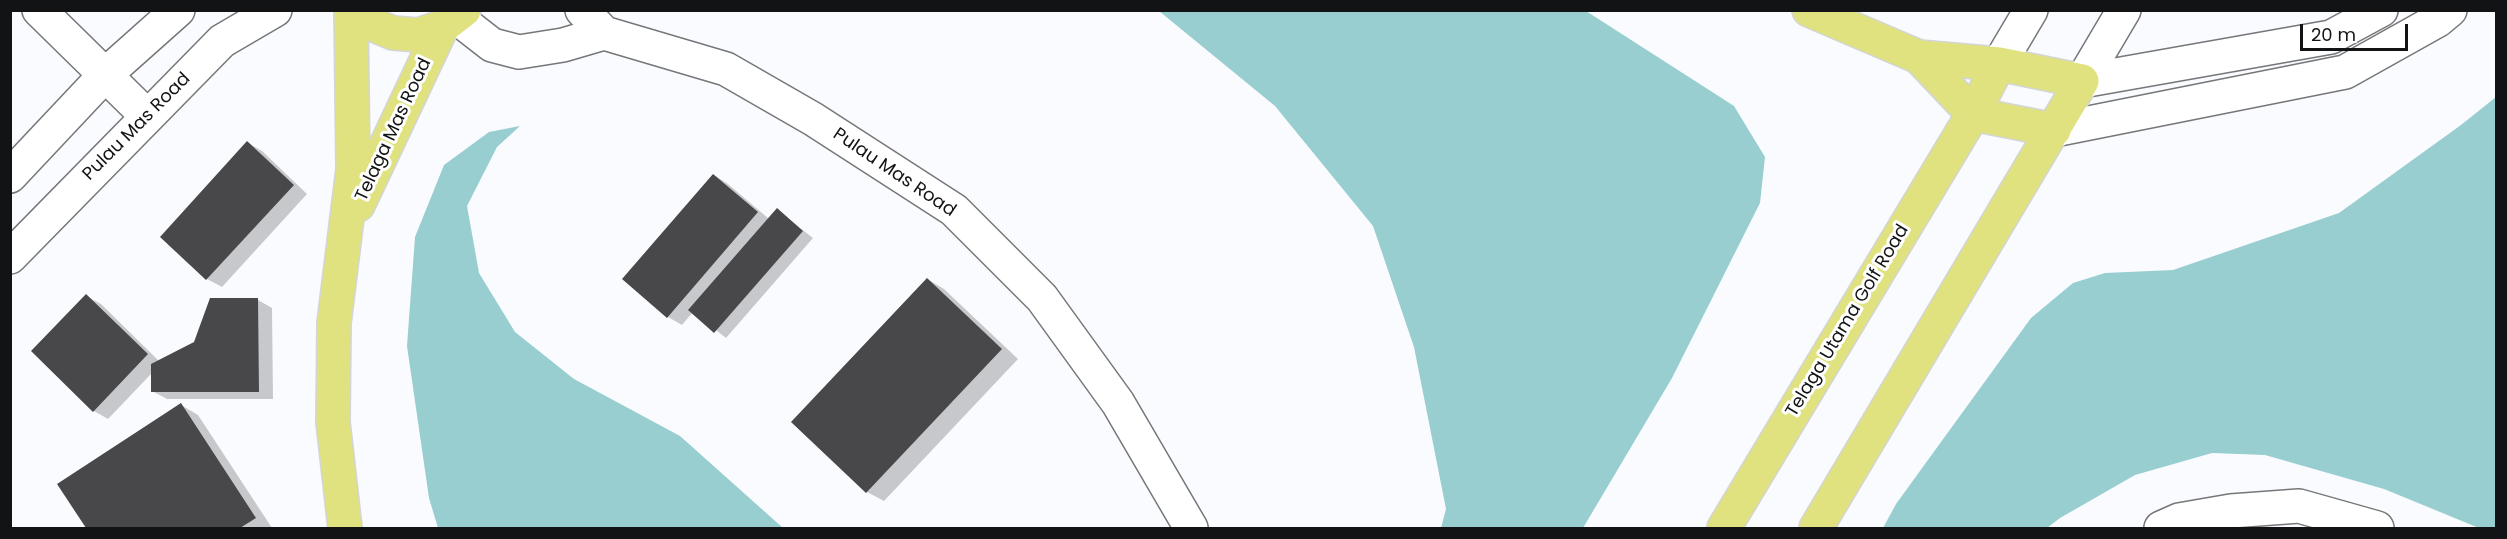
<!DOCTYPE html>
<style>
body{margin:0}
#map{position:relative;width:2507px;height:539px;overflow:hidden;background:#f9fbfe;font-family:Poppins,sans-serif}
canvas{display:block}
.frame{position:absolute;inset:0;border:12px solid #121314;pointer-events:none}
.scale{position:absolute;left:2300px;top:24px;width:108px;height:27px;box-sizing:border-box;border:3px solid #121314;border-top:0;padding-left:8px;font-size:18px;line-height:21px;white-space:nowrap;color:#121314;-webkit-text-stroke:4px #fff;paint-order:stroke}
</style>
<div id="map">
<canvas width="2507" height="539"></canvas>
<div class="frame"></div>
<div class="scale">20 m</div>
</div>
<script>
const ctx = document.querySelector('canvas').getContext('2d');
ctx.lineJoin = 'round';
function fillPath(path, color) { ctx.fillStyle = color; ctx.fill(path, 'evenodd'); }
const poly = rows => new Path2D(rows.map(r => 'M' + r).join(''));
function stroke(path, color, width, dash) { ctx.strokeStyle = color; ctx.lineWidth = width; ctx.lineCap = dash ? 'butt' : 'round'; ctx.setLineDash(dash || []); ctx.stroke(path); }
function write(font, color, halo, rows, align = 'center') {
  ctx.font = font + ' Poppins,sans-serif'; ctx.lineWidth = 6; ctx.setLineDash([]); ctx.textBaseline = 'middle'; ctx.strokeStyle = halo; ctx.fillStyle = color; for (const [text, x, y, turn = 0] of rows) {
    ctx.save(); ctx.translate(x, y); ctx.rotate((+turn || 0) * Math.PI / 180); ctx.textAlign = isNaN(turn) ? turn : align; if (halo) ctx.strokeText(text, 0, 0); ctx.fillText(text, 0, 0); ctx.restore();
  }
}
fillPath(poly([
 [1159,11,1586,11,1734,106,1765,157,1760,203,1672,378,1583,528,1441,528,1446,509,1414,347,1373,226,1275,106],
 [2496,97,2496,528,2479,528,2384,489,2265,455,2212,453,2135,475,2060,518,2047,528,1883,528,1896,504,2031,318,2073,283,2105,273,2173,270,2339,213,2461,125],
 [520,126,497,147,467,206,479,273,515,332,574,379,680,436,783,528,438,528,429,498,407,346,415,237,444,165,489,132]
]), '#98ced0');
fillPath(poly([
 [248,143,262,151,307,194,222,287,207,279,162,237],
 [714,175,728,184,769,219,777,210,813,238,726,338,693,312,682,325,668,317,624,279],
 [927,279,944,289,1018,359,884,501,867,492],
 [86,296,101,304,159,361,196,343,258,300,272,308,273,399,167,399,152,391,152,373,108,419,94,411],
 [181,405,198,415,272,528,88,528,59,484]
]), '#0003');
fillPath(poly([
 [247,141,294,185,206,280,160,237],
 [713,174,758,212,667,318,622,279],
 [777,208,803,231,714,333,688,310],
 [927,278,1002,349,866,493,791,422],
 [86,294,148,354,93,412,31,351],
 [210,298,258,298,259,392,151,392,151,364,194,342],
 [181,403,256,518,240,528,86,528,57,484]
]), '#484749');
const minor = poly([
 [39,10,147,116],
 [582,10,604,33,726,69,813,119,954,210,1042,298,1118,403,1191,528],
 [456,17,492,45,519,52,563,45,604,33],
 [1999,64,2031,10],
 [2082,81,2331,37,2381,10],
 [2082,81,2124,10],
 [2054,130,2345,72,2438,20,2450,10],
 [10,176,105,75,178,10],
 [10,257,222,41,275,10],
 [2161,528,2179,520,2231,511,2299,506,2377,528]
]);
const major = poly([
 [355,10,369,23,393,33,418,35,442,27,464,10],
 [1809,10,1919,57,1999,64,2082,81,1816,528],
 [1919,57,1973,114,2054,130],
 [358,205,442,27],
 [345,528,333,422,334,323,353,169,351,10],
 [1724,528,1973,114,1999,64]
]);
stroke(minor, '#757779', 36);
stroke(major, '#d4d5d5', 36);
stroke(minor, '#fff', 33);
stroke(major, '#dfe27f', 33);
write('18px', '#121314', '#fff', [
 ["Pulau Mas Road",137,127,-45],
 ["Telaga Mas Road",394,130,-65],
 ["Pulau Mas Road",894,173,34],
 ["Telaga Utama Golf Road",1848,321,-59]
]);
</script>
